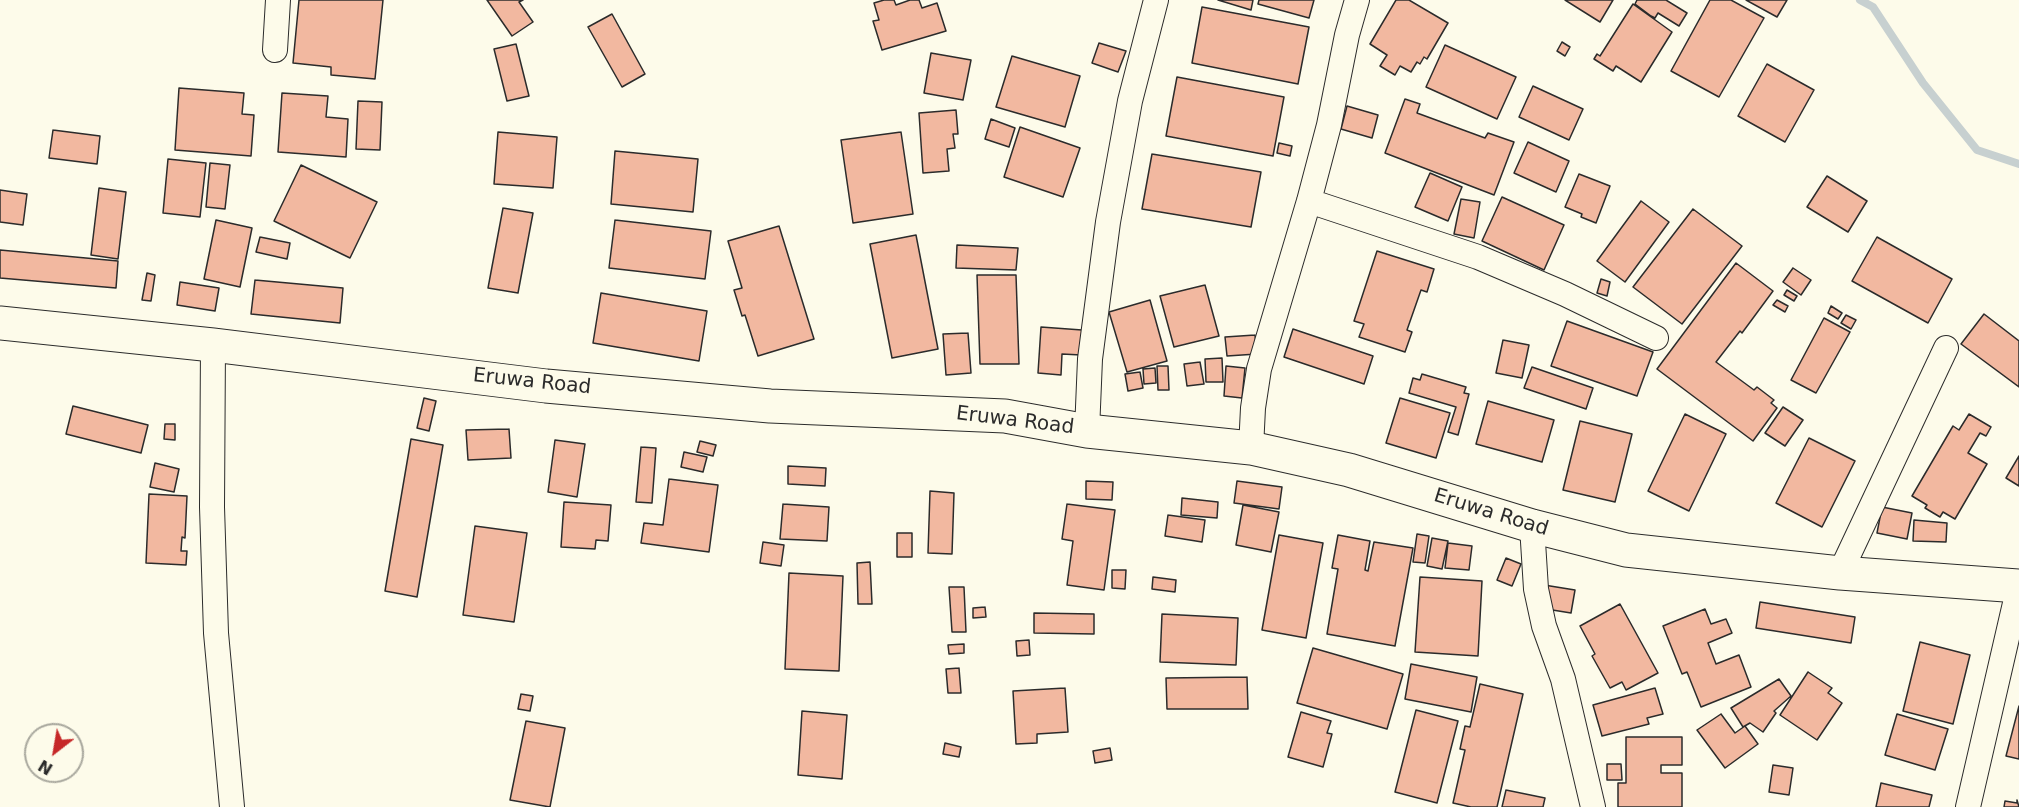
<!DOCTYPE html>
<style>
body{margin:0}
#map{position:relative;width:2019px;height:807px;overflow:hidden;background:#fdfbea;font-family:"DejaVu Sans",sans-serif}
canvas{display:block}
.north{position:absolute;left:24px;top:723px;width:60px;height:60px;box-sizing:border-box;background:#fdfbea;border:2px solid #a9a89e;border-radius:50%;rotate:211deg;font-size:16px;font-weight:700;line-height:24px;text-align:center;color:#2b2b2b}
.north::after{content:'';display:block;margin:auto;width:21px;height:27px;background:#c62828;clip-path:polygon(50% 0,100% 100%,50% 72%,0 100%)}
</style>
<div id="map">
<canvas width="2019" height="807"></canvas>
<div class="north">N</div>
</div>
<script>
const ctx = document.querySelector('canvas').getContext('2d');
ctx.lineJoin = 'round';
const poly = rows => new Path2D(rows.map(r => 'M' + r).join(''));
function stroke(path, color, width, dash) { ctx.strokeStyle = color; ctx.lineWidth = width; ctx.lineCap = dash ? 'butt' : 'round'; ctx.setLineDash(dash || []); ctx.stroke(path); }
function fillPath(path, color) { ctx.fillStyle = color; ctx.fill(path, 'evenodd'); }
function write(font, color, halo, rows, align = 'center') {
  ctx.font = font + ' "DejaVu Sans",sans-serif'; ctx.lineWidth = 4.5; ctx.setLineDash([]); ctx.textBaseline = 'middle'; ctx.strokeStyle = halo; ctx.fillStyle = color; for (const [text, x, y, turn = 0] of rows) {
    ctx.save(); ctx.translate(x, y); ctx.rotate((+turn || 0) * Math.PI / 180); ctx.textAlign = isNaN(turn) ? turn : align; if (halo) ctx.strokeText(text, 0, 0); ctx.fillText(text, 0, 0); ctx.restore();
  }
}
stroke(poly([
 [1860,0,1873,7,1923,83,1977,150,2019,164]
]), '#c7d0d0', 8);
const building = poly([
 [299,0,383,0,375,79,331,75,331,67,293,63,299,0],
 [487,0,523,0,519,2,533,22,512,36,487,0],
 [884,0,894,0,896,5,910,0,919,0,922,8,937,3,946,31,882,50,873,21,879,20,874,3,884,0],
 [1218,0,1253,0,1251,10,1218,0],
 [1259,0,1314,0,1309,18,1258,4,1259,0],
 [1396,0,1409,0,1448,23,1427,59,1424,57,1420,64,1417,62,1411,72,1400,66,1395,75,1380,66,1387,55,1370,44,1396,0],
 [1565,0,1613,0,1600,22,1565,0],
 [1637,0,1666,0,1687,13,1679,26,1658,13,1655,18,1651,16,1635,4,1637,0],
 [1710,0,1731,0,1764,18,1719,97,1671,71,1710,0],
 [1746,0,1787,0,1777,17,1746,0],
 [1633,4,1672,32,1641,82,1616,66,1613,71,1594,59,1597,54,1600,56,1633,4],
 [1202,7,1309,27,1298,84,1192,63,1202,7],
 [612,14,645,74,622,87,588,27,612,14],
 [1562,42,1570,47,1565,56,1557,51,1562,42],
 [1099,43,1126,51,1118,72,1092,63,1099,43],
 [516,44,529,96,507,101,494,49,516,44],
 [1445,45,1516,77,1497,119,1426,87,1445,45],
 [931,53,971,60,963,100,924,93,931,53],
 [1012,56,1080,76,1065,127,996,107,1012,56],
 [1767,64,1814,90,1785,142,1738,116,1767,64],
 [1177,77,1284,97,1273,156,1166,136,1177,77],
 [1533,86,1583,109,1569,140,1519,117,1533,86],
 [179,88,244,93,242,114,254,115,251,156,175,150,179,88],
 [282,93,328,96,326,117,348,119,346,157,278,152,282,93],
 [1405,99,1420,104,1417,113,1485,138,1488,133,1514,142,1494,195,1385,153,1405,99],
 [358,101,382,102,380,150,356,149,358,101],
 [1347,106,1378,115,1372,138,1341,129,1347,106],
 [956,110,958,134,953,134,955,148,947,149,949,171,923,173,919,113,956,110],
 [991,119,1015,128,1009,147,985,139,991,119],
 [1020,127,1080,148,1063,197,1004,177,1020,127],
 [53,130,100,136,97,164,49,158,53,130],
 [498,132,557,137,553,188,494,184,498,132],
 [901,132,913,214,853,223,841,140,901,132],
 [1528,142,1569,161,1556,192,1514,173,1528,142],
 [1279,143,1292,146,1290,156,1277,153,1279,143],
 [615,151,698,159,693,212,611,204,615,151],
 [1152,154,1261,172,1251,227,1142,209,1152,154],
 [168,159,206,163,200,217,163,213,168,159],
 [210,163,230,165,225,209,206,207,210,163],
 [301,165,377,202,350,258,274,221,301,165],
 [1430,173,1462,187,1448,221,1415,207,1430,173],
 [1579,174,1610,186,1596,223,1581,217,1582,214,1565,207,1579,174],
 [1827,176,1867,201,1848,232,1807,207,1827,176],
 [99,188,126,192,118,259,91,255,99,188],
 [0,190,27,194,23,225,0,222,0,190],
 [1502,197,1564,225,1544,270,1482,241,1502,197],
 [1461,199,1480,202,1474,238,1454,234,1461,199],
 [1641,201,1669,222,1625,282,1597,261,1641,201],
 [503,208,533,213,518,293,488,288,503,208],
 [1693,209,1742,246,1682,324,1633,287,1693,209],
 [216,220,252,228,240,287,204,279,216,220],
 [615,220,711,231,705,279,609,268,615,220],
 [779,226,814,339,758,356,745,315,742,316,734,290,742,288,728,241,779,226],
 [916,235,938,349,892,358,870,244,916,235],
 [260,237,290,243,287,259,256,252,260,237],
 [1877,237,1952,279,1928,323,1852,281,1877,237],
 [957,245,1018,248,1016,270,956,268,957,245],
 [0,250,118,261,116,288,0,278,0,250],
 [1377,251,1434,269,1427,292,1421,290,1407,330,1412,332,1405,352,1359,337,1364,324,1354,321,1377,251],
 [1736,263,1773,291,1742,333,1740,331,1716,362,1754,390,1757,387,1774,400,1771,403,1777,408,1753,441,1657,369,1736,263],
 [1793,268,1811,280,1801,295,1783,282,1793,268],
 [147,273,155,275,151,301,142,300,147,273],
 [977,275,1016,275,1019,364,980,364,977,275],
 [1601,279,1610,282,1607,296,1597,293,1601,279],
 [255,280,343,288,340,323,251,314,255,280],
 [180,282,219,288,215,311,177,305,180,282],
 [1205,285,1219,336,1174,347,1160,296,1205,285],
 [1787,290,1797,296,1794,301,1784,295,1787,290],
 [601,293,707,311,699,361,593,343,601,293],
 [1150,300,1167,361,1127,372,1109,312,1150,300],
 [1777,300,1788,306,1785,312,1773,305,1777,300],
 [1831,306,1842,313,1838,319,1828,313,1831,306],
 [1984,314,2019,341,2019,387,1961,344,1984,314],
 [1846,315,1856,320,1851,329,1841,323,1846,315],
 [1824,318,1850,332,1816,393,1791,380,1824,318],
 [1567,321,1653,352,1637,396,1551,366,1567,321],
 [1041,327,1082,330,1081,355,1062,354,1061,375,1038,373,1041,327],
 [1293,329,1373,356,1364,384,1284,357,1293,329],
 [968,333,971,373,946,375,943,334,968,333],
 [1255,335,1257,354,1227,356,1225,337,1255,335],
 [1503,340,1529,345,1522,378,1496,373,1503,340],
 [1222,358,1223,382,1206,382,1205,359,1222,358],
 [1200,362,1204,384,1187,386,1184,364,1200,362],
 [1157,366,1168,366,1169,390,1158,390,1157,366],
 [1226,366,1245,368,1242,398,1224,396,1226,366],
 [1532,367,1593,388,1586,409,1524,388,1532,367],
 [1155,368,1156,383,1144,384,1143,369,1155,368],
 [1140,372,1143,388,1128,391,1125,374,1140,372],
 [1422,374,1466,387,1464,393,1469,394,1458,435,1448,432,1456,407,1409,393,1413,378,1420,380,1422,374],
 [424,398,436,401,429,431,417,428,424,398],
 [1400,398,1450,413,1436,458,1386,443,1400,398],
 [1488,401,1554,420,1542,462,1476,444,1488,401],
 [73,406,148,425,141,453,66,434,73,406],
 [1783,407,1803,420,1785,446,1765,433,1783,407],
 [1685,414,1726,434,1689,511,1648,491,1685,414],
 [1969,414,1991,427,1986,436,1980,433,1968,453,1987,464,1955,519,1943,512,1940,517,1925,508,1927,505,1912,496,1953,426,1959,430,1969,414],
 [1580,421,1632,434,1615,502,1563,490,1580,421],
 [165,424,175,424,175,440,164,439,165,424],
 [509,429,511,458,468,460,466,430,509,429],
 [1809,438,1855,461,1822,527,1776,503,1809,438],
 [411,439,443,445,417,597,385,591,411,439],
 [555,440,585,444,577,497,548,492,555,440],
 [700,441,716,445,713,456,697,452,700,441],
 [641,447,656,448,652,503,636,502,641,447],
 [684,452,707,457,703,472,681,467,684,452],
 [2019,456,2019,486,2006,478,2019,456],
 [155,463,179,469,174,492,150,487,155,463],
 [788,466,826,468,825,486,788,484,788,466],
 [669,479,718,485,709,552,641,543,644,523,663,525,669,479],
 [1086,481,1113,482,1112,500,1086,499,1086,481],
 [1237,481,1282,487,1279,509,1234,503,1237,481],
 [930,491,954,493,952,554,928,553,930,491],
 [149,494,187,496,185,538,182,537,181,551,187,551,186,565,146,563,149,494],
 [1182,498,1218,502,1217,518,1181,515,1182,498],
 [564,502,611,505,608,541,596,540,595,549,561,547,564,502],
 [783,504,829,507,827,541,780,539,783,504],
 [1067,504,1115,510,1104,590,1067,585,1073,541,1062,539,1067,504],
 [1243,505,1279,512,1271,552,1236,545,1243,505],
 [1882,507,1912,513,1907,539,1877,533,1882,507],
 [1168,515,1205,520,1202,542,1165,536,1168,515],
 [1914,520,1947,523,1946,542,1913,541,1914,520],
 [475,526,527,533,514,622,463,615,475,526],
 [897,533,912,533,912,557,897,557,897,533],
 [1417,534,1429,536,1425,563,1413,562,1417,534],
 [1279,535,1323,543,1306,638,1262,630,1279,535],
 [1338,535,1370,541,1365,570,1368,571,1374,542,1413,548,1395,646,1327,634,1338,569,1332,568,1338,535],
 [1432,538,1448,541,1442,569,1427,566,1432,538],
 [763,542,784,545,781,566,760,563,763,542],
 [1448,543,1472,546,1469,570,1445,568,1448,543],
 [1506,558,1521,564,1512,586,1497,580,1506,558],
 [870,562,872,604,858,604,857,563,870,562],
 [1112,570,1126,570,1125,589,1112,588,1112,570],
 [789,573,843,576,839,671,785,669,789,573],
 [1153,577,1176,580,1175,592,1152,589,1153,577],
 [1420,577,1482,581,1478,656,1415,652,1420,577],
 [1544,585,1575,590,1571,613,1540,608,1544,585],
 [949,587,964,587,966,632,952,632,949,587],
 [1760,602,1855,617,1851,643,1756,628,1760,602],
 [1620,604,1658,673,1626,690,1622,682,1610,688,1592,656,1595,654,1580,626,1620,604],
 [985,607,986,617,973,618,973,608,985,607],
 [1705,609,1711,624,1726,619,1732,633,1708,643,1716,664,1739,655,1751,687,1701,707,1687,672,1682,674,1663,626,1705,609],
 [1034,613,1094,614,1094,634,1034,633,1034,613],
 [1162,614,1238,618,1236,665,1160,662,1162,614],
 [1029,640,1030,655,1017,656,1016,641,1029,640],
 [1920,642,1970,655,1953,724,1903,711,1920,642],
 [964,644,964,653,949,654,948,645,964,644],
 [1313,648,1403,674,1387,729,1297,703,1313,648],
 [1411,664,1477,677,1471,712,1405,699,1411,664],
 [959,668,961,693,948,693,946,669,959,668],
 [1808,672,1832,688,1828,693,1842,703,1817,740,1780,715,1808,672],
 [1247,677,1248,709,1167,709,1166,678,1247,677],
 [1779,679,1791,696,1774,711,1776,713,1763,732,1750,723,1743,727,1731,708,1779,679],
 [1480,684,1523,694,1497,807,1471,807,1453,803,1465,750,1460,749,1465,726,1470,727,1480,684],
 [1065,688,1068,732,1037,734,1037,743,1016,744,1013,691,1065,688],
 [1655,688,1663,714,1647,718,1649,724,1602,736,1593,705,1655,688],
 [521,694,533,696,530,711,518,709,521,694],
 [2019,706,2019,759,2006,756,2019,706],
 [1416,710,1458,721,1437,803,1395,792,1416,710],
 [802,711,847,715,842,779,798,775,802,711],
 [1301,712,1331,721,1327,733,1332,734,1323,767,1288,757,1301,712],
 [1721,714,1735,733,1745,726,1758,744,1725,768,1697,730,1721,714],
 [1897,714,1948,729,1935,770,1885,755,1897,714],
 [526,721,565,728,550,807,510,800,526,721],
 [1626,737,1682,737,1682,765,1661,765,1661,773,1682,773,1682,807,1618,807,1618,783,1626,783,1626,737],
 [945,743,961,747,959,757,943,754,945,743],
 [1110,748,1112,760,1095,763,1093,751,1110,748],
 [1607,764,1621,764,1622,780,1607,780,1607,764],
 [1773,765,1793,768,1789,795,1769,792,1773,765],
 [1881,783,1932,795,1929,807,1876,807,1881,783],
 [1506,790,1545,798,1543,807,1502,807,1506,790],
 [2017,800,2019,807,2004,807,2005,801,2017,803,2017,800]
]);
fillPath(building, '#f2b8a0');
stroke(building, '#2b2b2b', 1.5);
const street = poly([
 [275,50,278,0],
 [1309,201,1478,257,1565,294,1656,338],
 [213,345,212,507,216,633,232,807],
 [1087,431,1090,359,1108,222,1130,101,1156,0],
 [1251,448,1253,408,1259,369,1309,201,1329,125,1347,35,1357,0],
 [1532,526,1536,589,1544,626,1563,679,1593,807],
 [1840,573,1946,348],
 [1968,807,2019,586]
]);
const secondary = poly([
 [0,323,213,345,546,386,770,406,1005,416,1087,431,1251,448,1349,470,1532,526,1626,550,1840,573,2019,586]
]);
stroke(street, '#2b2b2b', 26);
stroke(secondary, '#2b2b2b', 35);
stroke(street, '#fdfbea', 24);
stroke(secondary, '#fdfbea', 33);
write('20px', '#2b2b2b', '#fdfbea', [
 ["Eruwa Road",532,382,6],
 ["Eruwa Road",1015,421,7],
 ["Eruwa Road",1491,513,17]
]);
</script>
